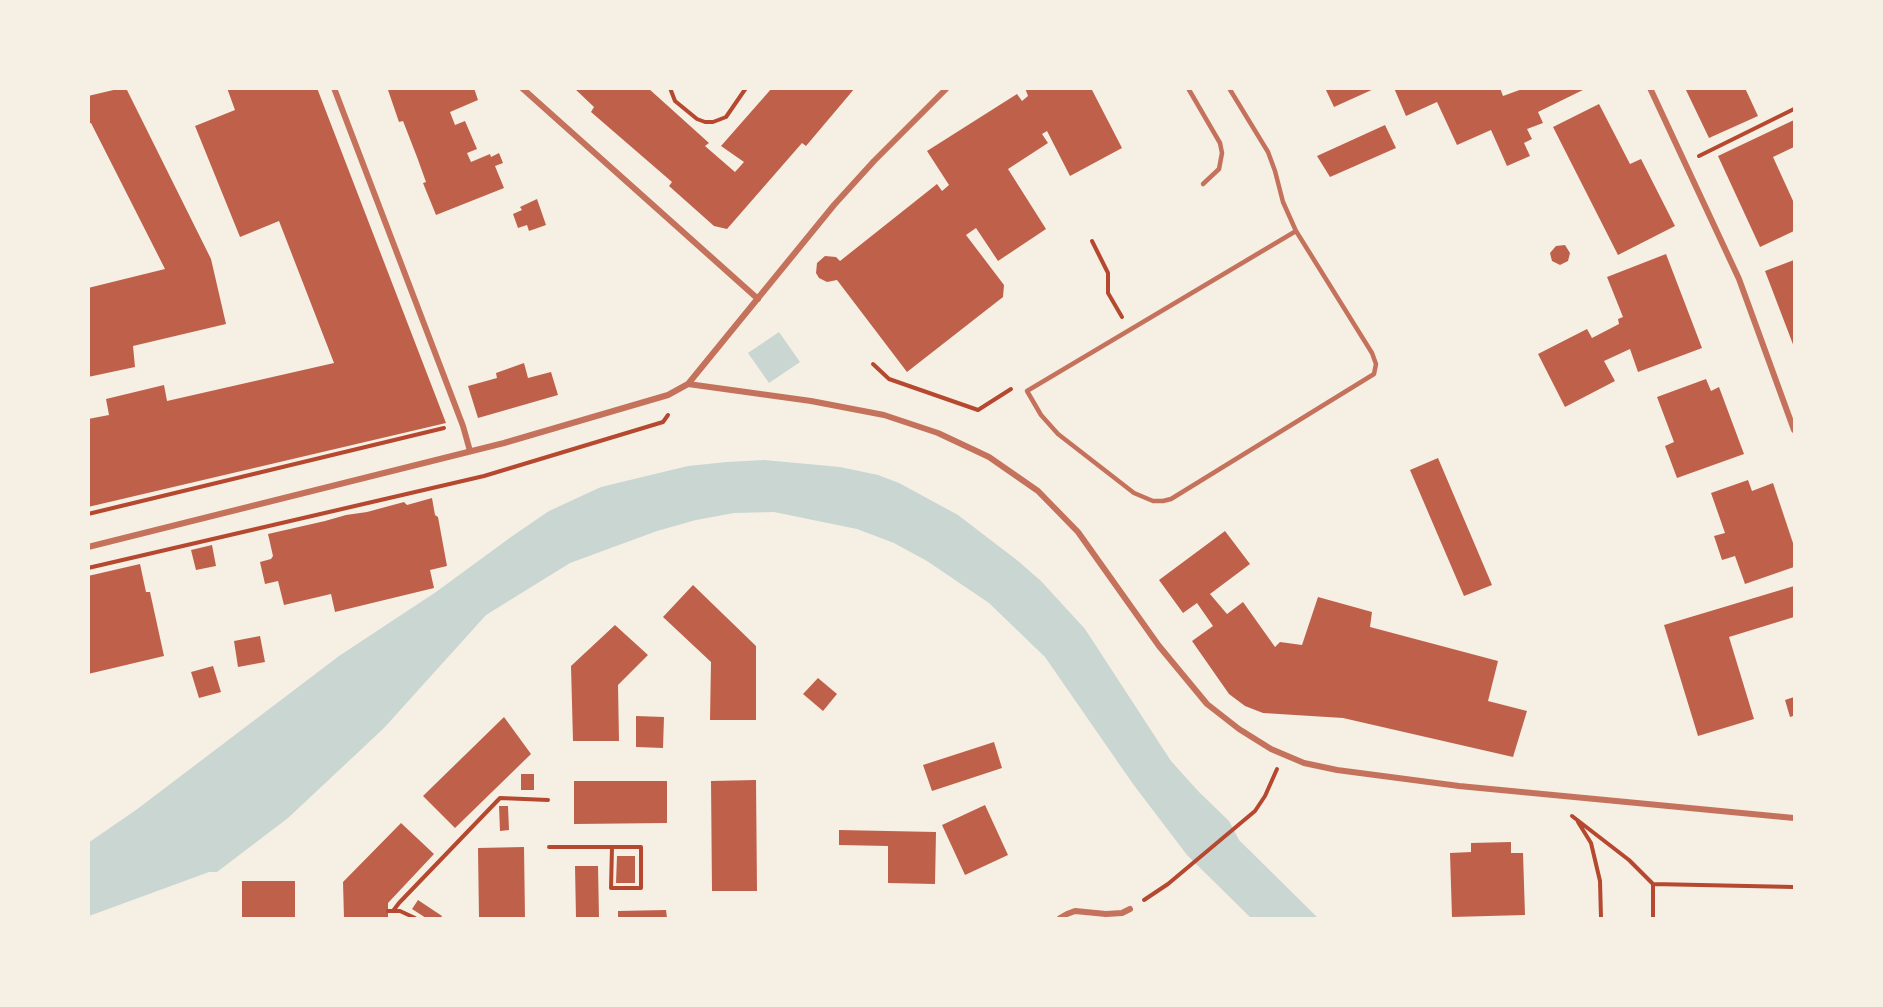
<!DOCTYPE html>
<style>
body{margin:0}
#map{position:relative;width:1883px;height:1007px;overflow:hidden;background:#f6efe4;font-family:Quicksand,sans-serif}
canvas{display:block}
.frame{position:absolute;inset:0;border:90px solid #f6efe4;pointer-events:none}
</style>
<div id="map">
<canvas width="1883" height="1007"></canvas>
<div class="frame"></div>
</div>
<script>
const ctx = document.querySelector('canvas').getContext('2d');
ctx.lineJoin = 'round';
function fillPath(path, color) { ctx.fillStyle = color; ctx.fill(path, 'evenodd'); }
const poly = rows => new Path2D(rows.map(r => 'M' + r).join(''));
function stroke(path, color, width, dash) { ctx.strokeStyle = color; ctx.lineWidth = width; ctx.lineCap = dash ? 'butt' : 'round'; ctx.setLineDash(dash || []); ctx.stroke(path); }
fillPath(poly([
 [779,332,800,362,769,383,748,353],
 [764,460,840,467,878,475,899,483,958,515,1018,561,1041,581,1085,629,1171,761,1199,792,1229,821,1239,840,1318,918,1251,918,1187,855,1133,784,1045,657,989,603,927,561,894,543,857,529,774,512,734,513,696,520,657,531,570,563,486,615,384,728,288,818,217,872,209,872,89,916,88,843,136,810,339,656,436,592,511,537,549,511,601,487,688,466,727,462]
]), '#c9d6d2');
fillPath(poly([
 [122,88,126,88,211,259,226,324,133,346,135,367,88,377,88,288,165,269,91,123,88,124,88,96],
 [227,88,317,88,446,423,88,507,88,419,109,415,106,399,164,385,167,401,334,363,279,221,240,237,195,126,235,110],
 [390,88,474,88,478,100,450,112,455,125,465,121,477,149,467,153,471,162,490,154,491,157,499,153,503,163,495,166,504,188,436,215,423,183,426,182,417,157,403,121,399,122,388,90],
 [574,88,648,88,709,143,705,146,735,172,744,162,721,146,772,88,855,88,806,146,802,143,727,229,714,226,669,186,672,182,591,112,594,107],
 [1025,88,1091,88,1122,148,1070,176,1047,131,1042,134,1048,143,1008,169,1046,229,998,261,976,228,966,235,1004,285,1003,297,907,372,837,280,827,282,819,278,816,273,817,263,825,256,836,257,840,261,937,184,942,191,949,185,927,151,1017,94,1022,101,1028,96],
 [1325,88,1376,88,1334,107],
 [1394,88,1500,88,1503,96,1525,88,1587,88,1538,112,1543,123,1527,129,1532,139,1524,143,1530,156,1507,166,1491,130,1457,145,1437,102,1406,116],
 [1685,88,1745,88,1758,116,1709,138],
 [1599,104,1630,164,1641,159,1675,226,1618,255,1553,127],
 [1794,120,1794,147,1773,157,1794,203,1794,231,1760,247,1718,156],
 [1385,125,1396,148,1330,177,1317,156],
 [537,199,546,225,529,231,527,225,518,228,513,214,522,210,520,207],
 [1565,245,1570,253,1568,261,1560,265,1552,261,1550,253,1556,246],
 [1666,254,1702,348,1638,372,1630,349,1604,361,1615,381,1565,407,1538,354,1587,329,1592,338,1619,324,1618,319,1623,317,1607,277],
 [1794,260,1794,347,1765,271],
 [524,363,528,378,551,372,558,395,478,418,468,386,497,378,496,373],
 [1706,379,1711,391,1719,387,1744,454,1677,478,1665,446,1674,442,1657,397],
 [1438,458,1492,585,1464,596,1410,470],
 [1748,480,1752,491,1773,483,1794,546,1794,567,1745,584,1735,556,1722,560,1714,536,1725,533,1711,493],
 [432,498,435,515,438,517,447,566,430,570,434,588,335,612,331,594,284,605,278,581,265,584,260,562,271,559,273,556,268,534,325,521,346,515,367,512,404,502,407,505],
 [1225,531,1250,564,1210,594,1227,614,1243,602,1275,647,1280,642,1302,645,1318,597,1372,612,1370,627,1498,661,1488,701,1527,711,1513,757,1343,718,1263,713,1245,706,1229,694,1192,641,1213,626,1197,603,1183,613,1159,580],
 [212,545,216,566,196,570,191,550],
 [140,564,146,592,150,592,164,656,88,674,88,576],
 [693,585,756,646,756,720,710,720,711,662,663,617],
 [1794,586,1794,617,1729,637,1754,719,1698,736,1664,625],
 [615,625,648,655,618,685,619,741,573,741,571,666],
 [260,636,265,662,238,667,234,641],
 [213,666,221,692,199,698,191,672],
 [818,678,837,694,823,711,803,694],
 [1794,697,1794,721,1793,716,1790,717,1785,700],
 [636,716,664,717,663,748,636,747],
 [504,717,531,754,455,828,423,796],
 [994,742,1002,768,932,791,923,765],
 [521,774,534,774,534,790,521,790],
 [756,780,757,891,712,891,711,781],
 [574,781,667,781,667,823,574,824],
 [985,805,1008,855,965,875,942,825],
 [499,806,508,806,509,830,500,831],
 [401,823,434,854,388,903,388,918,344,918,343,882],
 [839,830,936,832,935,884,888,883,888,846,839,845],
 [1511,842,1511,853,1523,853,1525,915,1452,917,1450,853,1471,852,1471,843],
 [524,847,525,918,479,918,478,848],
 [617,856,635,856,635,883,616,883],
 [575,866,598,866,599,918,576,918],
 [242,881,295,881,295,918,242,918],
 [418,900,442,916,441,918,426,918,412,909],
 [666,910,667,918,618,918,618,911]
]), '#bf614a');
stroke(poly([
 [670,88,675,101,697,119,705,122,713,122,726,117,746,88],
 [1699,156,1794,109],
 [1092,241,1108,273,1108,293,1122,317],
 [873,364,889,379,978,410,1011,389],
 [88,514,444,428],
 [88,568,484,476,663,422,668,415],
 [1572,816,1629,860,1653,884,1653,918],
 [1578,822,1591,843,1600,881,1601,918],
 [549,847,641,847,641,888,611,888,612,847],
 [1653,884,1794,887],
 [1144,900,1168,884,1255,811,1265,796,1277,769],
 [388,911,400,911,415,918],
 [393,911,399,903,500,798,548,800]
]), '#b5482f', 4);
stroke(poly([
 [1188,88,1220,143,1222,153,1219,169,1203,184],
 [1229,88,1268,152,1275,171,1283,202,1296,231,1372,353,1376,364,1374,374,1171,499,1163,501,1153,501,1134,493,1058,434,1041,415,1027,391,1296,231]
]), '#c5725c', 4.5);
stroke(poly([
 [334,88,463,426,470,451],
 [522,88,758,299],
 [1650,88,1739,279,1794,430],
 [688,384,811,401,884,415,938,433,989,457,1038,491,1078,532,1159,646,1207,704,1239,729,1271,749,1304,763,1337,770,1459,786,1794,818],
 [88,547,504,443,668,395,688,384,834,205,874,161,947,88],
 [1060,918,1067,914,1075,911,1106,914,1122,913,1130,909]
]), '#c5725c', 6);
</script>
